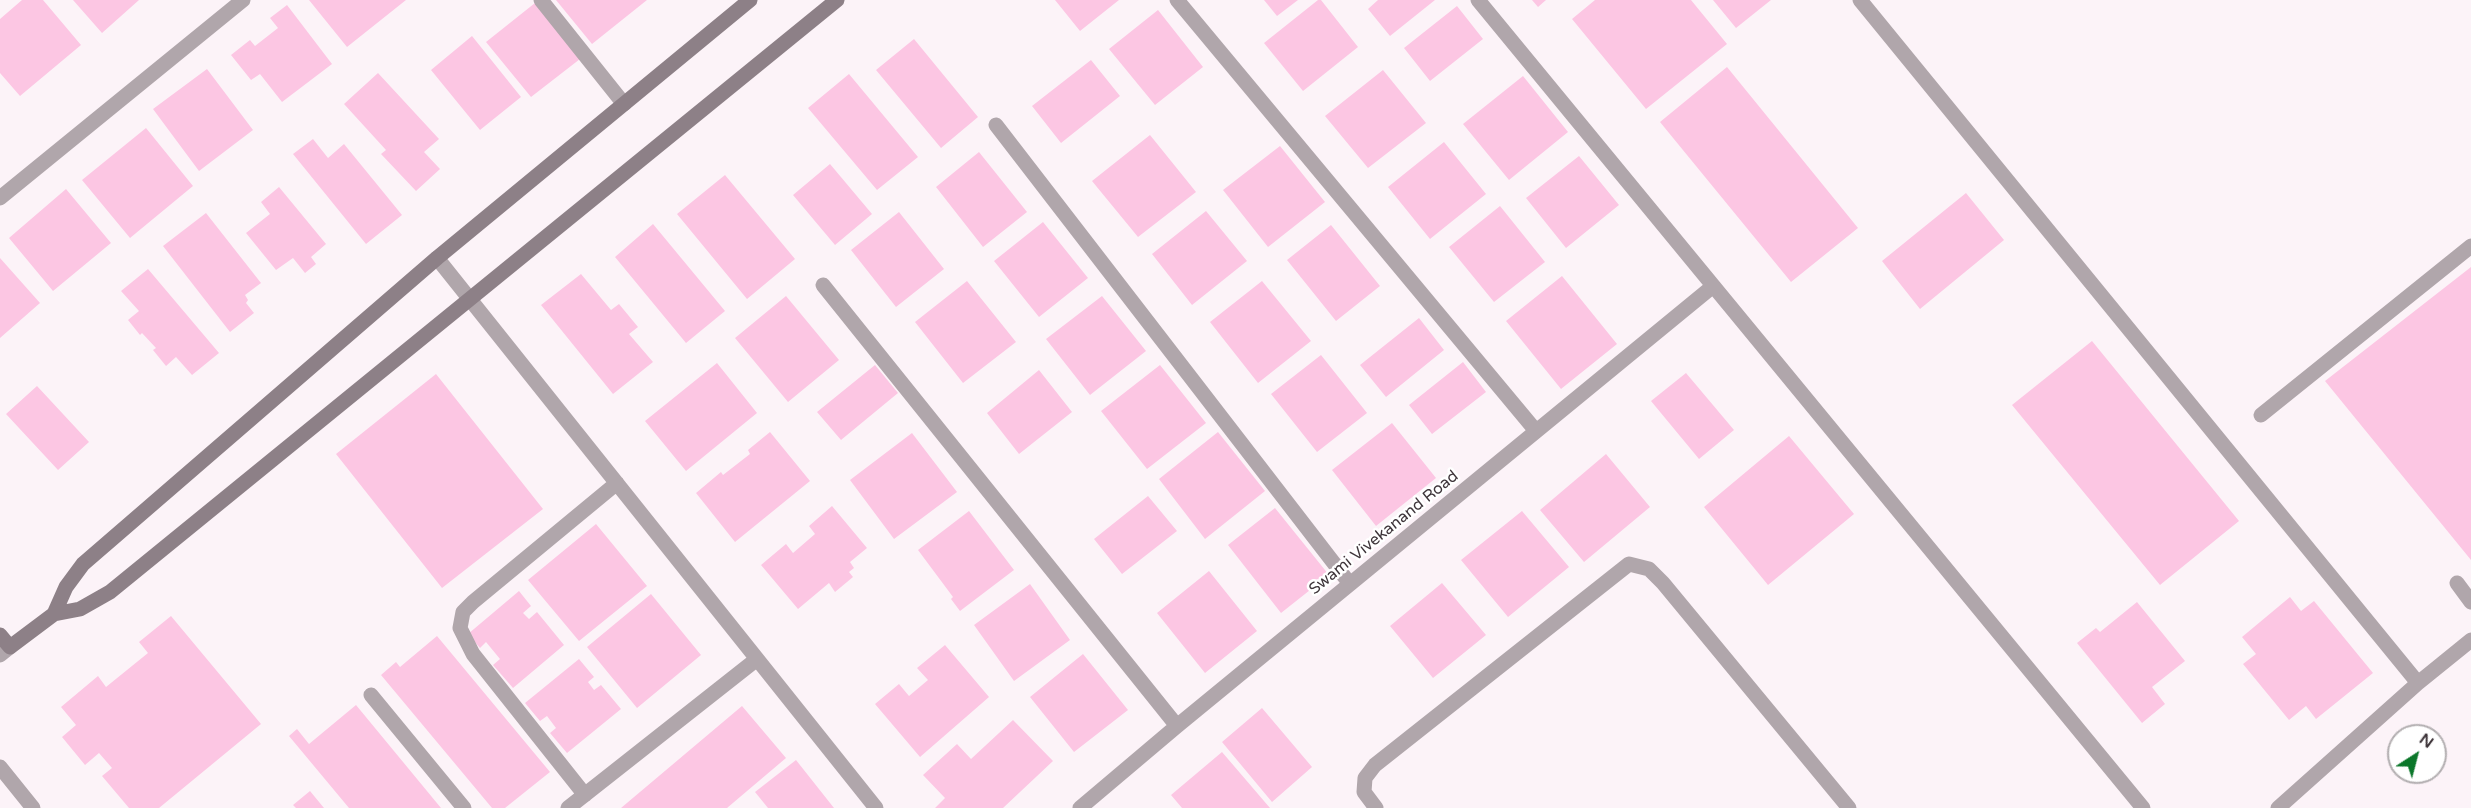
<!DOCTYPE html>
<style>
body{margin:0}
#map{position:relative;width:2471px;height:808px;overflow:hidden;background:#fcf3f8;font-family:"Varela Round",sans-serif}
canvas{display:block}
.north{position:absolute;left:2387px;top:724px;width:60px;height:60px;box-sizing:border-box;background:#fff;border:2px solid #b2aeb0;border-radius:50%;rotate:36deg;font-size:16px;font-weight:700;line-height:24px;text-align:center;color:#3e353a}
.north::after{content:'';display:block;margin:auto;width:21px;height:27px;background:#0b772a;clip-path:polygon(50% 0,100% 100%,50% 72%,0 100%)}
</style>
<div id="map">
<canvas width="2471" height="808"></canvas>
<div class="north">N</div>
</div>
<script>
const ctx = document.querySelector('canvas').getContext('2d');
ctx.lineJoin = 'round';
function fillPath(path, color) { ctx.fillStyle = color; ctx.fill(path, 'evenodd'); }
const poly = rows => new Path2D(rows.map(r => 'M' + r).join(''));
function stroke(path, color, width, dash) { ctx.strokeStyle = color; ctx.lineWidth = width; ctx.lineCap = dash ? 'butt' : 'round'; ctx.setLineDash(dash || []); ctx.stroke(path); }
function write(font, color, halo, rows, align = 'center') {
  ctx.font = font + ' "Varela Round",sans-serif'; ctx.lineWidth = 5; ctx.setLineDash([]); ctx.textBaseline = 'middle'; ctx.strokeStyle = halo; ctx.fillStyle = color; for (const [text, x, y, turn = 0] of rows) {
    ctx.save(); ctx.translate(x, y); ctx.rotate((+turn || 0) * Math.PI / 180); ctx.textAlign = isNaN(turn) ? turn : align; if (halo) ctx.strokeText(text, 0, 0); ctx.fillText(text, 0, 0); ctx.restore();
  }
}
fillPath(poly([
 [22,0,43,0,81,45,20,96,0,73,0,19],
 [73,0,139,0,102,33],
 [309,0,406,0,347,47],
 [556,0,647,0,592,44],
 [1055,0,1119,0,1080,31],
 [1264,0,1298,0,1277,16],
 [1318,0,1321,0,1358,47,1303,91,1264,43],
 [1378,0,1435,0,1390,36,1368,9],
 [1532,0,1546,0,1538,7],
 [1595,0,1691,0,1727,44,1646,109,1572,19],
 [1713,0,1771,0,1736,28],
 [535,3,580,59,531,97,486,42],
 [287,5,332,64,282,102,260,74,251,80,231,55,250,40,255,46,278,28,270,18],
 [1457,6,1483,39,1430,81,1404,48],
 [1158,10,1203,67,1155,105,1109,49],
 [472,36,521,97,480,130,431,70],
 [914,39,978,117,941,148,876,70],
 [1091,60,1120,96,1061,143,1032,106],
 [1727,67,1858,228,1791,282,1660,122],
 [207,69,253,130,199,171,153,109],
 [1383,70,1426,123,1368,168,1325,116],
 [378,73,439,139,424,152,440,169,416,191,381,154,386,150,344,104],
 [849,74,918,157,877,190,808,108],
 [1523,76,1568,132,1509,180,1463,124],
 [146,128,193,186,130,238,82,180],
 [1150,135,1196,192,1138,237,1092,181],
 [313,139,328,158,344,144,402,215,366,244,293,154],
 [1444,142,1486,194,1430,239,1388,187],
 [1280,146,1325,202,1268,247,1223,190],
 [979,152,1027,212,983,247,936,187],
 [1579,156,1619,205,1566,248,1526,198],
 [830,164,872,214,835,245,793,195],
 [725,175,795,259,747,299,677,214],
 [279,187,326,244,311,257,316,264,305,273,293,258,276,270,246,233,270,214,261,202],
 [66,189,111,243,53,291,9,238],
 [1966,193,2004,240,1920,309,1882,261],
 [1500,206,1545,262,1494,302,1449,247],
 [1206,211,1247,261,1192,305,1152,254],
 [899,212,944,269,896,307,851,250],
 [206,213,261,283,245,295,248,300,246,303,254,313,230,332,163,246],
 [1043,222,1088,278,1039,317,994,261],
 [653,224,725,311,686,343,615,257],
 [1331,225,1380,286,1336,321,1287,260],
 [0,258,40,303,0,338],
 [2471,267,2471,560,2325,381],
 [148,269,219,353,192,375,176,357,166,366,153,350,156,348,142,333,140,335,128,320,139,311,121,291],
 [581,274,611,310,619,304,638,327,629,334,653,362,613,394,541,305],
 [1562,276,1617,344,1561,389,1506,321],
 [967,281,1016,342,963,383,915,322],
 [1262,281,1311,341,1258,383,1210,322],
 [786,296,839,360,788,402,735,338],
 [1102,296,1146,351,1090,395,1046,339],
 [1419,318,1444,350,1386,397,1360,365],
 [2092,341,2239,521,2160,585,2012,405],
 [1321,355,1367,413,1317,452,1271,394],
 [1463,362,1486,392,1432,434,1409,405],
 [717,363,757,413,686,471,645,421],
 [875,365,898,393,841,440,817,412],
 [1160,365,1206,423,1147,469,1101,411],
 [1039,370,1072,412,1019,454,987,413],
 [1686,373,1734,430,1699,459,1651,401],
 [436,374,543,509,442,588,336,454],
 [37,386,89,442,58,470,6,414],
 [1392,423,1436,478,1376,526,1332,470],
 [770,432,810,481,735,542,696,493,721,472,723,475,750,454,748,450],
 [1218,432,1265,491,1205,539,1159,479],
 [912,433,957,492,894,539,850,480],
 [1789,436,1854,514,1768,585,1704,507],
 [1606,454,1650,507,1584,562,1540,510],
 [1148,496,1177,531,1122,574,1094,539],
 [832,506,867,548,850,562,854,568,849,572,853,577,835,592,829,583,798,609,761,565,786,544,793,553,815,534,809,526],
 [1275,508,1329,575,1281,613,1228,545],
 [969,511,1014,570,960,611,951,599,953,597,918,550],
 [1522,511,1569,567,1508,617,1461,560],
 [596,524,647,586,579,641,528,580],
 [1209,571,1257,631,1205,673,1157,613],
 [1442,583,1486,635,1433,678,1390,626],
 [1030,584,1070,640,1014,681,974,625],
 [519,591,531,606,523,613,529,619,537,612,564,645,513,688,493,665,500,659,486,642,480,648,468,634],
 [651,594,701,655,637,708,587,647],
 [2290,597,2301,611,2314,601,2373,673,2316,719,2306,706,2289,720,2243,664,2256,654,2242,637],
 [2137,602,2185,661,2152,687,2165,704,2142,723,2077,643,2096,628,2100,632],
 [171,616,261,724,159,808,129,808,102,776,112,768,99,753,85,765,62,737,76,725,61,707,98,676,106,687,148,653,139,642],
 [437,636,550,772,505,808,492,808,381,675,396,662,400,667],
 [945,645,989,697,920,757,875,704,899,684,909,696,928,680,917,668],
 [1083,654,1128,710,1074,752,1030,697],
 [579,659,594,677,588,682,594,690,601,685,621,709,567,753,550,733,556,728,547,716,540,721,525,703],
 [356,705,441,808,349,808,289,736,297,729,309,744],
 [742,706,786,758,727,808,621,808],
 [1262,708,1312,767,1272,802,1222,742],
 [1013,720,1053,761,1003,808,935,808,945,798,923,775,957,744,971,759],
 [1222,752,1270,808,1182,808,1171,795],
 [796,760,834,808,768,808,755,792],
 [310,791,324,808,296,808,293,805]
]), '#fcc6e3');
stroke(poly([
 [2261,415,2471,246],
 [2457,583,2471,602],
 [371,695,464,808],
 [1376,808,1364,792,1365,778,1375,765,1629,564,1649,569,1663,583,1849,808]
]), '#b0a6ab', 15);
stroke(poly([
 [541,0,624,104],
 [1177,0,1536,431],
 [1478,0,2143,808],
 [1860,0,2418,683],
 [996,125,1350,584],
 [0,198,243,0],
 [437,258,876,808],
 [823,285,1177,726],
 [0,655,10,647],
 [0,767,33,808],
 [585,795,473,654,460,628,463,612,473,602,617,483],
 [568,808,757,659],
 [1080,808,1177,726,1712,287],
 [2278,808,2418,683,2471,640]
]), '#b0a6ab', 15);
stroke(poly([
 [54,614,66,587,83,564,437,258,750,0],
 [0,635,10,647,54,614,80,609,110,592,837,0]
]), '#8d8087', 15);
write('16px', '#3e353a', '#fff', [
 ["Swami Vivekanand Road",1384,533,-39]
]);
</script>
